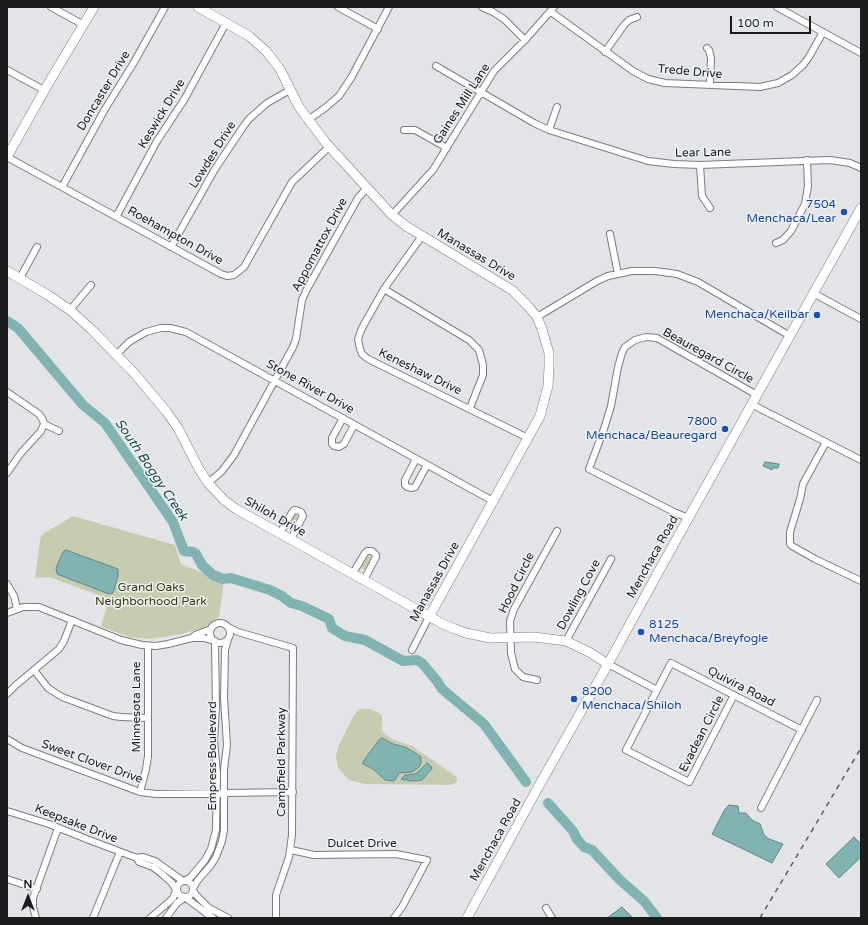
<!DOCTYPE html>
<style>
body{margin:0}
#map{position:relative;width:868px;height:925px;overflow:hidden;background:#e2e4e8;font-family:"Varela Round",sans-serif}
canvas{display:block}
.frame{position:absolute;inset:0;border:8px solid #1b1c1d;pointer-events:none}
.north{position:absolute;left:8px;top:877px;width:40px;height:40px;-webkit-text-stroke:3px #eff2f5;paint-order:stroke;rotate:0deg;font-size:11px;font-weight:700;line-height:16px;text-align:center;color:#1b1c1d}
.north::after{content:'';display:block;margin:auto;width:14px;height:18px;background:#1b1c1d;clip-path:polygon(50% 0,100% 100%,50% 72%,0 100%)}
.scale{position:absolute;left:730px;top:16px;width:81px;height:18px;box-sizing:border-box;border:2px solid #1b1c1d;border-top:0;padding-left:5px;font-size:12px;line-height:14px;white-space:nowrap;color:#1b1c1d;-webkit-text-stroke:3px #eff2f5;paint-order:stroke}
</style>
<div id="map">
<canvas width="868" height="925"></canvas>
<div class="frame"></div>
<div class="north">N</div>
<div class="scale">100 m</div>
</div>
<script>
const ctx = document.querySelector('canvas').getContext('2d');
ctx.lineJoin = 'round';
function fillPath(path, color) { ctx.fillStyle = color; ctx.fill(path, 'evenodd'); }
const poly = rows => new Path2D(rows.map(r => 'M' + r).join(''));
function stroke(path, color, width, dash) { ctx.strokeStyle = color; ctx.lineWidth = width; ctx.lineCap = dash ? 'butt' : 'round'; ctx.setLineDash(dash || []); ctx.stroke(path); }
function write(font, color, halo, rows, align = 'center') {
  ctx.font = font + ' "Varela Round",sans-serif'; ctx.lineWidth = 3; ctx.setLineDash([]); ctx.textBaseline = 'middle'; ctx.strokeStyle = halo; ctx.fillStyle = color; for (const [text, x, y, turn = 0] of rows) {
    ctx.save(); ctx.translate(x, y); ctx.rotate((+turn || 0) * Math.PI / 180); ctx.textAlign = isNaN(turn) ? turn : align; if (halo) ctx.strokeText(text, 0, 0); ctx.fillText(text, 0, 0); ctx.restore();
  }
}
fillPath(poly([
 [294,515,297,515,298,518,292,528,289,529,288,526],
 [73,516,175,545,181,564,224,581,219,617,205,627,182,634,150,639,129,637,101,626,109,599,49,577,35,578,41,535],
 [369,555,371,558,366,569,362,569,361,566],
 [363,709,370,709,381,714,382,718,382,730,384,733,392,739,412,746,457,777,457,782,450,785,366,784,349,780,338,768,336,757,338,747,354,715,358,710],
 [383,739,393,744,405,747,414,752,421,757,421,763,419,767,399,773,396,779,385,780,373,769,363,765,363,763],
 [427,763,431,766,431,772,427,775,405,775,415,774]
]), '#c6ccaf');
const water = poly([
 [765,462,779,464,778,468,772,468,772,470,763,466,765,462],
 [66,550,118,569,118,576,113,593,109,594,57,574,56,568,63,552,66,550],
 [382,738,393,744,405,747,414,752,421,757,421,763,419,767,412,772,399,773,395,780,393,781,385,780,373,769,363,764,363,762,367,756,379,740,382,738],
 [427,763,431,766,432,769,422,780,411,781,401,779,405,775,415,774,418,772,427,763],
 [729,805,738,806,739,813,746,813,752,820,760,824,764,835,769,839,783,844,772,863,712,834,725,809,729,805],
 [854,837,861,844,861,857,839,878,826,864,854,837],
 [622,907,633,918,604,918,607,918,622,907]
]);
fillPath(water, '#82b3b3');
stroke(water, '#638686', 1);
stroke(poly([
 [7,321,18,328,83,405,105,423,173,522,184,551,193,552,196,554,202,565,213,575,223,579,231,578,270,590,282,596,291,603,302,606,329,619,332,628,345,636,365,640,403,661,417,660,422,663,437,681,442,689,484,724,526,782],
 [548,803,573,831,577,839,584,847,592,850,620,880,644,901,657,918]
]), '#82b3b3', 10);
const street = poly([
 [51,7,84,25],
 [338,7,378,29],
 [482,7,493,12,504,19,525,40],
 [777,7,861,53],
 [551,12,633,71,648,79,665,83,760,87,778,83,792,75,803,65,809,57,823,32],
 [707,48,709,50,711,58,710,85],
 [605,52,624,25,629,20,637,17],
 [436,66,534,123,549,130,648,161,674,164,700,165,830,160,850,163,861,168],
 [7,70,44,90],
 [308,120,325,108,339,96,351,78,389,7],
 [404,130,415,130,447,148],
 [549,130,557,107],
 [7,157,221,274,227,276,234,275,244,267,292,182,329,147],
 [700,165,702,196,710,208],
 [62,187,105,109,133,64,165,7],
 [392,215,433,170,494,71,525,40,554,7],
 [116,217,157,141,184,100,226,23],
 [610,234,618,274],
 [422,236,384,289,362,328,358,339,360,349,362,354,368,359,528,438],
 [776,243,783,240,791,231,805,204,808,186,807,160],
 [171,247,215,169,243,127,249,119,267,103,290,90],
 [20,278,37,247],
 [384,289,469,340,479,350,483,365,483,375,470,408],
 [813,293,861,319],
 [70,310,91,285],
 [537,317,597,281,608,276,632,271,655,271,677,274,698,282,790,336],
 [116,355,129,342,146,332,161,328,170,328,186,332,493,501],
 [7,392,39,414,43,420,44,424,59,431],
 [751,404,861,460],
 [343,418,332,438,332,444,334,446,339,447,344,444,354,425],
 [826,442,803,484,800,499,790,532,790,544,792,546,815,559,861,581],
 [416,459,405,480,405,485,407,487,412,488,415,487,427,465],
 [7,473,21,453,41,431,44,424],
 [208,483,222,471,234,455,275,380,293,347,296,339,302,300,307,289,358,198,367,188],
 [688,518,674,512,589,469,604,429,611,406,618,367,622,353,625,347,635,340,646,337,657,338,757,395],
 [280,533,291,514,294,510,299,511,301,512,303,516,291,539],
 [353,573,365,553,367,551,372,551,376,555,376,557,364,580],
 [7,584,14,596,17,608],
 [7,613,23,607,39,607,121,640,142,645,156,646,168,644,192,638,195,635,211,629],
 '210 633a10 10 0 1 1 20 0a10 10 0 1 1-20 0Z',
 [228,627,238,632,293,648,292,835,289,857,276,895,276,918],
 [193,638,204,638,214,641],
 [566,641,611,559],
 [412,650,429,617],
 [608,664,657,690],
 [34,670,48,688,62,697,113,716,121,717,148,718],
 [537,680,523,677,515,669,511,653,510,621,514,609,557,531],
 [7,694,16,685,59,649,64,641,72,620],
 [734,695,689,782,626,750,671,663,802,730],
 [7,739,22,748,140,792,156,794,293,792],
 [140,792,146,769,148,756,148,646],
 [761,808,817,700],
 [7,811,49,824,89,840,137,858,143,857,155,861,183,881],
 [291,850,314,855,396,854,427,860,402,907,394,918],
 [137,858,139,862,153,867,162,874,172,883,176,890],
 [7,879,37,889],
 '177 889a8 8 0 1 1 16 0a8 8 0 1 1-16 0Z',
 [184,881,191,877,205,860,211,849,216,830,217,774,214,740,216,708,215,641],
 [193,888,198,880,211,865,216,857,222,841,224,830,224,769,227,745,224,698,225,650,228,639],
 [193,890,196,895,209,908,228,918],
 [186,898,213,918],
 [546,908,552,918],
 [36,918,33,907,33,898,58,828],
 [93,918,120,852],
 [150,918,169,902,173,898,176,891],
 [166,918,177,903,184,898]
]);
const secondary = poly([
 [198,7,249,36,266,51,280,69,299,107,326,143,392,215,406,226,512,290,528,306,537,317,542,329,549,353,549,368,548,386,540,416,429,617],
 [7,157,48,84,94,7],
 [7,271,48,295,70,310,92,330,134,373,166,411,178,428,199,469,208,483,224,500,236,509,443,624,455,629,466,633,490,638,534,637,566,641,589,652,608,664],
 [467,918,536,791,608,664,660,569,861,208]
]);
stroke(street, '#7a7c7f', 8);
stroke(secondary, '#7a7c7f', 10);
stroke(street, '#fff', 6);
stroke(secondary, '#fff', 9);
stroke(poly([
 [760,918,861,748]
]), '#595b5d', 1.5, [5, 5]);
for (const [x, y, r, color] of [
 [844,212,4,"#1a4fb4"],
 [817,315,4,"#1a4fb4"],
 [725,429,4,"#1a4fb4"],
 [641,632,4,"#1a4fb4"],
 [574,699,4,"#1a4fb4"]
]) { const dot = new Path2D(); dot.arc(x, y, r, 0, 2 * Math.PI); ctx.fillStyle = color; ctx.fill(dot); stroke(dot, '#eff2f5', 1.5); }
write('12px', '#1b1c1d', '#eff2f5', [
 ["Trede Drive",690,72,5],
 ["Doncaster Drive",104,91,-59],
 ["Gaines Mill Lane",462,104,-57],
 ["Keswick Drive",162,114,-59],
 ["Lear Lane",703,153,-1],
 ["Lowdes Drive",213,155,-58],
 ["Roehampton Drive",175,236,29],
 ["Appomattox Drive",320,245,-62],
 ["Manassas Drive",476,255,31],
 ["Beauregard Circle",708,356,29],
 ["Keneshaw Drive",420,372,26],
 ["Stone River Drive",310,387,29],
 ["Shiloh Drive",275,517,29],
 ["Menchaca Road",653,557,-61],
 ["Manassas Drive",435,582,-61],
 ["Hood Circle",517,583,-64],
 ["Dowling Cove",579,595,-62],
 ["Quivira Road",741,687,27],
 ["Minnesota Lane",137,707,-90],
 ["Evadean Circle",702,734,-63],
 ["Empress Boulevard",213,756,-90],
 ["Sweet Clover Drive",92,762,20],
 ["Campfield Parkway",282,762,-90],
 ["Keepsake Drive",76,824,21],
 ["Menchaca Road",496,840,-61],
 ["Dulcet Drive",362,844]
]);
write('12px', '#164399', '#eff2f5', [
 ["7504",836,205],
 ["Menchaca/Lear",836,219],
 ["Menchaca/Keilbar",809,315],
 ["7800",717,422],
 ["Menchaca/Beauregard",717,436],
 ["8125",649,625,"left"],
 ["Menchaca/Breyfogle",649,639,"left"],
 ["8200",582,692,"left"],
 ["Menchaca/Shiloh",582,706,"left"]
], 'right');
write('12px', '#353b0e', '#eff2f5', [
 ["Grand Oaks",151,588],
 ["Neighborhood Park",151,602]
]);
write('italic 13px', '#1b4949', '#eff2f5', [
 ["South Boggy Creek",151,470,56]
]);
</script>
